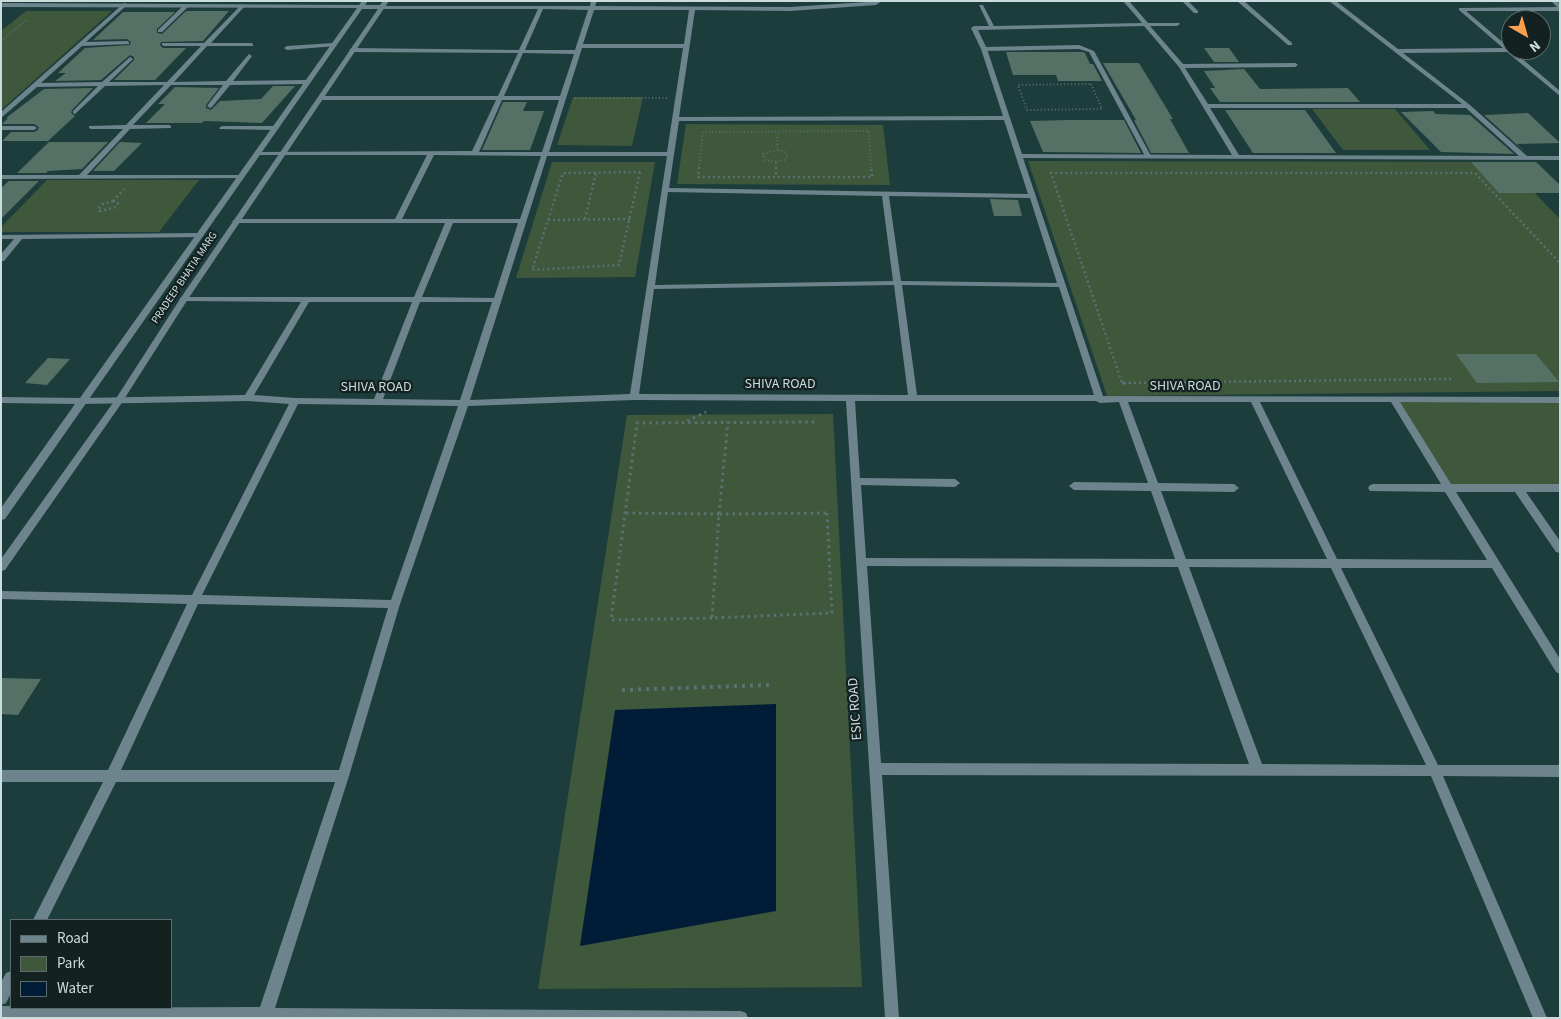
<!DOCTYPE html>
<style>
body{margin:0}
#map{position:relative;width:1561px;height:1019px;overflow:hidden;background:#1d3d3c;font-family:"Source Sans 3",sans-serif}
canvas{display:block}
.frame{position:absolute;inset:0;border:2px solid #cadcdb;pointer-events:none}
.legend{position:absolute;left:10px;top:919px;width:162px;height:90px;box-sizing:border-box;background:#132121;border:1px solid #5c6c6b;margin:0;padding:6px 9px;list-style:none;font-size:15px;color:#cadcdb}
.legend li{display:flex;align-items:center;gap:10px;height:25px}
.legend b{width:25px;border:1px solid #5c6c6b}
.north{position:absolute;left:1501px;top:10px;width:50px;height:50px;box-sizing:border-box;background:#132121;border:1px solid #5c6c6b;border-radius:50%;rotate:142deg;font-size:14px;font-weight:700;line-height:20px;text-align:center;color:#cadcdb}
.north::after{content:'';display:block;margin:auto;width:18px;height:22px;background:#f99f4d;clip-path:polygon(50% 0,100% 100%,50% 72%,0 100%)}
</style>
<div id="map">
<canvas width="1561" height="1019"></canvas>
<div class="frame"></div>
<ul class="legend">
<li><b style="height:6px;background:#6d848d"></b>Road</li>
<li><b style="height:14px;background:#3f573b"></b>Park</li>
<li><b style="height:14px;background:#001c37"></b>Water</li>
</ul>
<div class="north">N</div>
</div>
<script>
const ctx = document.querySelector('canvas').getContext('2d');
ctx.lineJoin = 'round';
function fillPath(path, color) { ctx.fillStyle = color; ctx.fill(path, 'evenodd'); }
const poly = rows => new Path2D(rows.map(r => 'M' + r).join(''));
function stroke(path, color, width, dash) { ctx.strokeStyle = color; ctx.lineWidth = width; ctx.lineCap = dash ? 'butt' : 'round'; ctx.setLineDash(dash || []); ctx.stroke(path); }
function write(font, color, halo, rows, align = 'center') {
  ctx.font = font + ' "Source Sans 3",sans-serif'; ctx.lineWidth = 4.5; ctx.setLineDash([]); ctx.textBaseline = 'middle'; ctx.strokeStyle = halo; ctx.fillStyle = color; for (const [text, x, y, turn = 0] of rows) {
    ctx.save(); ctx.translate(x, y); ctx.rotate((+turn || 0) * Math.PI / 180); ctx.textAlign = isNaN(turn) ? turn : align; if (halo) ctx.strokeText(text, 0, 0); ctx.fillText(text, 0, 0); ctx.restore();
  }
}
fillPath(poly([
 [31,1,357,1,31,2],
 [26,11,112,11,1,110,1,31],
 [573,97,643,97,632,146,557,145],
 [1312,109,1395,109,1430,150,1343,150],
 [686,124,883,125,890,185,677,184],
 [1028,161,1505,162,1560,219,1560,391,1107,396],
 [552,162,655,162,635,277,516,278],
 [47,180,199,180,159,232,1,232,1,227],
 [1394,400,1560,400,1560,488,1448,487],
 [833,414,862,987,538,989,627,415]
]), '#3f573b');
fillPath(poly([
 [776,704,776,911,580,946,615,710]
]), '#001c37');
fillPath(poly([
 [186,11,229,11,203,41,161,42,160,45,163,48,186,48,155,80,114,80,134,60,134,57,130,55,101,80,55,81,66,73,58,73,85,48,130,45,131,42,127,39,93,40,123,12,175,12,157,29,157,33,162,34],
 [1204,48,1229,48,1239,62,1214,62],
 [1006,52,1082,52,1085,53,1090,64,1093,64,1102,81,1058,81,1056,75,1013,75],
 [1103,63,1139,63,1173,119,1170,119,1189,153,1151,153,1134,120,1136,120],
 [1244,69,1260,89,1348,88,1360,102,1220,102,1210,88,1215,88,1204,71],
 [273,86,295,86,262,123,204,121,202,123,146,123,165,104,158,104,175,87,219,88,206,105,206,108,211,110,220,101,261,99],
 [93,88,72,110,71,113,75,116,48,141,2,141,11,132,34,132,38,130,39,127,34,124,2,124,8,118,6,118,44,89],
 [503,102,527,102,523,111,544,111,530,150,482,150],
 [1225,110,1305,110,1336,153,1253,153],
 [1433,111,1436,114,1470,115,1514,154,1441,152,1401,112],
 [1528,113,1560,143,1517,144,1526,153,1484,115],
 [1069,120,1124,120,1141,153,1043,152,1030,121],
 [49,142,108,142,82,169,48,171,46,173,17,173],
 [120,142,142,143,114,171,93,171],
 [1471,162,1536,162,1560,185,1560,193,1499,193],
 [9,181,39,181,1,219,1,188],
 [990,199,1018,200,1022,216,994,216],
 [1456,354,1536,354,1559,382,1477,383],
 [48,358,70,359,47,385,25,383],
 [1,678,41,679,18,715,1,714]
]), '#557165');
stroke(poly([
 [1,41,28,19],
 [1091,84,1102,109,1027,110,1018,85,1091,84],
 [575,98,667,98],
 [776,162,765,160,763,154,777,150],
 [699,168,703,132,869,131,871,168],
 [776,168,776,162,785,160,788,156,785,152,777,150,778,131]
]), '#577271', 2, [1, 2.5]);
stroke(poly([
 [699,167,698,177,872,177,871,167],
 [776,167,776,177],
 [640,172,619,265,532,270,563,173,640,172],
 [113,201,118,203,116,207,100,211,98,209,103,204,113,201],
 [113,201,124,189],
 [585,219,596,173],
 [548,220,630,219],
 [1451,379,1122,383,1051,173,1475,173,1560,263]
]), '#577271', 2.5, [2, 3]);
stroke(poly([
 [1122,383,1129,383],
 [687,421,706,412],
 [626,513,719,514],
 [827,513,832,613,712,618,719,514,827,513],
 [719,514,728,422],
 [712,618,611,620,637,423,818,422]
]), '#577271', 3, [2.5, 4]);
stroke(poly([
 [622,690,770,685]
]), '#577271', 4, [3, 5]);
fillPath(poly([
 [1551,1,1557,1,1560,4,1560,10,1551,1],
 [1079,45,1094,51,1151,156,1150,157,1145,156,1089,52,1079,49,984,51,981,49,984,47,1079,45]
]), '#6d848d');
fillPath(poly([
 [591,1,597,1,595,6,790,7,882,1,876,5,790,11,695,10,679,117,1003,116,981,49,971,28,974,26,989,26,979,5,983,5,994,26,1142,23,1123,1,1129,1,1148,23,1179,23,1180,24,1177,26,1150,26,1183,64,1295,63,1298,65,1295,67,1185,68,1208,104,1462,104,1329,1,1336,1,1398,49,1503,48,1459,10,1459,8,1560,7,1560,11,1466,11,1560,91,1560,96,1507,52,1403,53,1470,105,1527,156,1560,156,1560,160,1023,158,1103,396,1560,397,1560,403,1400,402,1451,484,1560,484,1560,492,1526,492,1560,541,1560,553,1556,552,1515,492,1456,492,1560,659,1560,674,1556,672,1492,568,1341,568,1438,765,1560,765,1560,777,1443,776,1547,1018,1533,1018,1431,776,882,775,899,1018,885,1018,846,401,634,400,468,406,400,604,349,776,275,1008,741,1011,746,1013,748,1018,1,1018,1,1006,11,1006,11,1008,260,1007,335,782,116,782,47,920,33,920,103,782,1,782,1,770,108,770,187,604,1,599,1,591,192,595,289,404,248,401,82,404,77,401,82,398,245,395,301,302,184,301,180,299,181,297,414,297,445,223,236,223,232,221,236,219,395,219,427,155,258,155,256,154,256,152,472,151,496,100,320,100,317,98,320,96,498,96,518,53,352,52,349,50,352,48,519,50,538,9,382,9,380,8,380,6,590,6,591,1],
 [543,9,588,10,575,50,525,50,543,9],
 [594,10,689,10,684,44,583,44,594,10],
 [1144,26,1179,67,1232,155,1022,154,987,49,978,30,1144,26],
 [582,48,683,48,667,152,549,152,582,48],
 [523,53,574,54,560,96,504,96,523,53],
 [502,100,559,100,542,152,479,152,502,100],
 [1210,108,1466,108,1519,156,1239,155,1210,108],
 [1004,120,1028,194,669,188,679,121,1004,120],
 [434,155,541,156,520,219,402,219,434,155],
 [547,156,667,156,630,394,470,400,547,156],
 [668,192,882,196,893,281,655,285,668,192],
 [889,196,1030,198,1057,283,901,281,889,196],
 [453,223,518,223,494,298,422,297,453,223],
 [894,285,908,395,639,394,654,289,894,285],
 [902,285,1059,287,1094,395,917,395,902,285],
 [309,302,412,302,374,399,295,398,254,395,309,302],
 [420,302,492,302,460,400,383,399,420,302],
 [855,401,1096,401,1100,403,1119,402,1148,483,1074,482,1069,486,1074,490,1151,491,1175,559,866,558,861,485,955,487,960,483,955,479,860,478,855,401],
 [1128,402,1251,402,1327,559,1186,559,1161,491,1234,492,1239,488,1234,484,1158,483,1128,402],
 [1260,402,1391,402,1441,484,1373,484,1370,485,1368,488,1370,491,1445,492,1487,560,1337,559,1260,402],
 [298,404,458,406,391,600,202,595,298,404],
 [867,566,1178,567,1249,764,881,763,867,566],
 [1189,567,1331,568,1426,765,1262,764,1189,567],
 [198,604,388,608,339,770,121,770,198,604],
 [1182,1,1188,1,1198,11,1198,13,1194,13,1182,1],
 [1237,1,1244,1,1292,43,1292,45,1288,45,1237,1],
 [124,3,126,4,126,6,86,42,127,41,129,42,129,44,82,46,41,83,102,82,130,57,133,59,132,60,109,82,167,82,201,46,164,46,162,45,162,43,204,43,242,4,244,5,244,7,211,43,251,43,253,44,253,46,207,46,174,82,226,81,249,54,252,56,233,81,308,80,311,82,308,84,230,85,212,107,210,108,207,106,223,85,171,85,133,125,169,125,171,126,171,128,130,129,87,175,241,175,243,176,243,178,1,179,1,175,79,175,123,129,91,129,89,128,89,126,126,125,164,85,105,86,75,114,73,113,73,111,98,86,37,87,1,118,1,112,124,3],
 [184,5,189,6,162,32,158,32,158,30,184,5],
 [334,43,336,44,336,46,287,50,284,48,287,46,334,43],
 [1,126,34,126,37,128,34,130,1,130,1,126],
 [222,126,276,126,279,128,276,130,220,129,219,128,222,126],
 [200,233,203,233,203,237,22,239,4,261,1,261,1,254,14,239,1,239,1,235,200,233],
 [11,971,11,993,6,1003,1,1005,1,982,6,973,11,971]
]), '#6d848d');
fillPath(poly([
 [362,1,368,1,365,5,380,5,383,1,389,1,188,299,121,404,5,570,1,571,1,559,115,400,180,299,378,9,362,9,5,519,1,520,1,508,75,404,1,403,1,397,80,398,357,8,1,7,1,3,359,5,362,1]
]), '#6d848d');
write('11px', '#cadcdb', '#132121', [
 ["PRADEEP BHATIA MARG",185,278,-56]
]);
write('14px', '#cadcdb', '#132121', [
 ["SHIVA ROAD",780,385],
 ["SHIVA ROAD",1185,387],
 ["SHIVA ROAD",376,388],
 ["ESIC ROAD",856,709,-94]
]);
</script>
